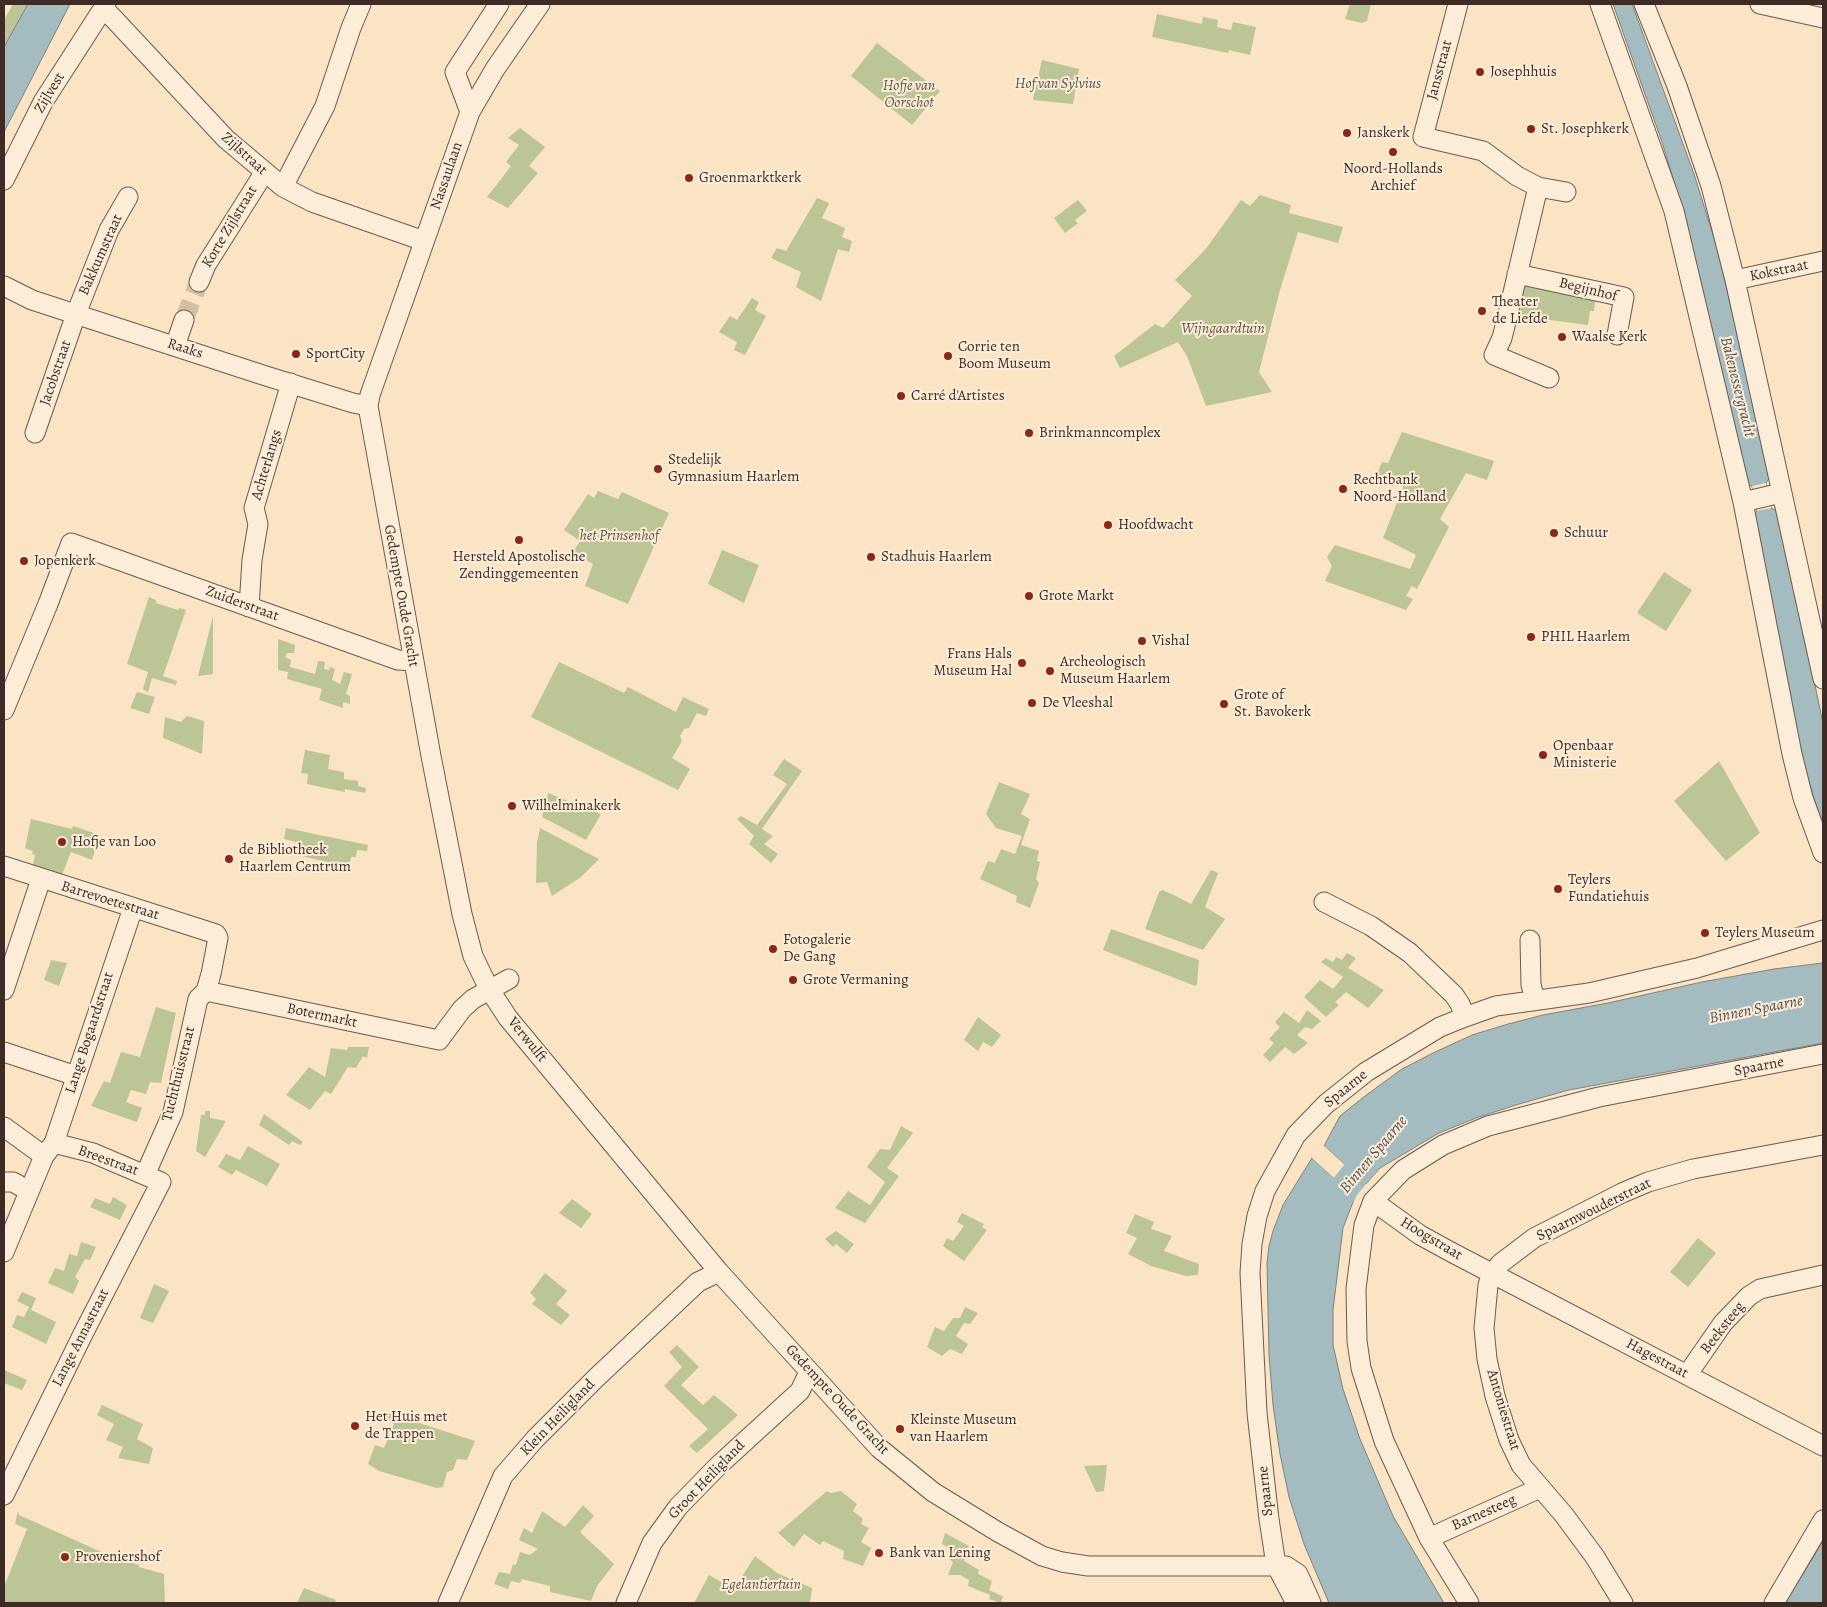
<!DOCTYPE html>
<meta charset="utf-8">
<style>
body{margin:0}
#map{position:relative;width:1827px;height:1607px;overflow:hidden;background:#fbe4c4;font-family:Alegreya,serif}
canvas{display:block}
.frame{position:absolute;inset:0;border:5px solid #3e2b25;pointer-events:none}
</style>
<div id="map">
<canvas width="1827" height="1607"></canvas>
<div class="frame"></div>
</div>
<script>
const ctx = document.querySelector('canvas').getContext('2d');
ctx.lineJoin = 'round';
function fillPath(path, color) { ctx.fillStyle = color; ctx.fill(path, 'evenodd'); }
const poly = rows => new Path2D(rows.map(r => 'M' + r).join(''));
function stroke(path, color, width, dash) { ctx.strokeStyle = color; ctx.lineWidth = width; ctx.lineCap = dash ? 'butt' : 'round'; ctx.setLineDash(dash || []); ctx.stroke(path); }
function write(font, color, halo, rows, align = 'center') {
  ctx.font = font + ' Alegreya,serif'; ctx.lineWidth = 4; ctx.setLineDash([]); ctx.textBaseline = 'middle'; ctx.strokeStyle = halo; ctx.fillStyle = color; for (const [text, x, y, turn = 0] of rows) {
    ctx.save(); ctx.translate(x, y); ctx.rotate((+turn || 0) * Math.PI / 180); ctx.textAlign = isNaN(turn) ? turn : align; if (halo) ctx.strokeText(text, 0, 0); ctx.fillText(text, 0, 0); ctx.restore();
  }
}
fillPath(poly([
 [13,4,28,4,4,47,4,20],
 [1350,4,1371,4,1367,21,1362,23,1345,19],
 [1157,14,1202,24,1203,17,1218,20,1217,27,1231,30,1233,22,1256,27,1250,55,1229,50,1228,53,1152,37],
 [877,43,940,91,912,125,851,76],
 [1042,60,1079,69,1073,104,1033,100],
 [520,128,545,147,529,166,538,173,508,208,487,197,511,166,506,162,519,145,508,138],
 [1260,195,1291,205,1289,213,1343,227,1338,243,1298,232,1280,290,1259,372,1272,392,1206,406,1187,356,1178,342,1120,368,1114,356,1155,324,1163,328,1192,296,1175,280,1205,250,1241,200,1250,206],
 [817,198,829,203,822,218,845,228,842,237,852,241,849,252,838,249,821,301,796,287,801,272,771,258,777,248,786,251],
 [1078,200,1087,211,1075,220,1078,223,1065,233,1054,218],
 [1525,280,1596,295,1594,311,1590,311,1588,325,1519,316],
 [752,298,759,302,755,310,766,316,745,355,734,350,737,342,719,332,730,316,737,320],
 [1402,432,1494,461,1487,480,1466,473,1440,519,1449,527,1417,589,1412,586,1406,596,1413,599,1406,610,1325,581,1332,566,1327,557,1335,545,1410,569,1416,555,1383,538,1404,485,1377,474,1382,462,1388,463],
 [598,491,618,499,622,492,669,513,628,604,585,586,593,564,573,552,580,541,564,530,588,494,594,498],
 [722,550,759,565,744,603,708,584],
 [1664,572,1692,590,1666,631,1637,613],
 [149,597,156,600,156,603,178,610,179,608,186,610,163,676,177,681,176,685,152,678,148,692,143,689,148,672,127,664],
 [213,616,213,674,198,676],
 [278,639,295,645,294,653,287,653,285,657,291,660,290,667,315,674,318,661,325,662,324,669,329,670,330,667,335,669,332,680,340,684,344,672,352,674,346,694,350,696,350,704,343,702,343,708,319,700,322,689,287,679,288,672,278,670],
 [559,662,624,693,628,687,676,712,683,697,709,709,706,716,697,713,689,728,684,729,680,736,682,741,672,758,690,769,678,790,531,717],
 [137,692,155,697,149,714,130,708],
 [187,716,204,721,202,754,163,738,165,717,181,722],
 [305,750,330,755,328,769,344,772,344,779,358,781,358,786,366,788,365,793,345,789,345,792,307,784,308,774,301,773],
 [784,759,802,771,762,829,773,836,764,844,778,854,771,863,749,844,754,836,737,819,741,816,757,825,787,784,773,775],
 [1719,761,1760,833,1726,861,1674,801],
 [999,782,1030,794,1021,814,1030,819,1021,845,1039,851,1037,861,1040,862,1036,879,1039,883,1030,908,1016,902,1017,896,980,879,988,861,995,863,1001,849,1015,854,1022,836,996,828,986,814],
 [548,793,601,814,586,840,542,817],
 [31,819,72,829,73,826,100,835,92,860,71,852,62,875,33,865,35,855,32,854,33,851,25,848],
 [286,828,368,845,367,851,357,850,356,857,351,857,349,867,293,854,296,842,284,839],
 [540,828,599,859,581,877,552,896,547,882,536,883,537,843],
 [1211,870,1218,873,1205,907,1225,919,1203,950,1145,929,1159,892,1162,890,1172,894,1191,904],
 [1111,929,1199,960,1197,984,1195,986,1103,950],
 [1347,953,1356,958,1348,968,1384,990,1368,1008,1346,992,1335,1002,1339,1005,1326,1017,1304,997,1320,980,1333,989,1343,977,1321,962,1326,958,1333,962,1336,957,1342,960],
 [51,960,67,963,59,986,44,980],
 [156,1007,176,1013,161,1083,150,1082,146,1094,131,1090,126,1102,142,1108,137,1122,91,1106,104,1081,110,1083,121,1052,140,1057],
 [1307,1010,1321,1021,1312,1029,1305,1027,1297,1035,1308,1043,1294,1054,1285,1047,1270,1062,1263,1055,1274,1043,1269,1039,1280,1027,1275,1022,1284,1012,1299,1023],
 [978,1017,1001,1035,992,1047,983,1042,978,1051,964,1040],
 [348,1047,369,1047,367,1058,363,1056,356,1068,348,1067,331,1094,325,1091,310,1110,286,1095,309,1067,325,1077,331,1048,347,1050],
 [205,1111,210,1111,210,1118,226,1121,205,1157,196,1151,201,1115,205,1115],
 [264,1114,303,1142,300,1145,292,1141,289,1145,259,1125],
 [901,1126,913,1133,887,1168,899,1176,865,1223,835,1208,848,1191,870,1205,885,1182,867,1167,880,1149,890,1150],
 [248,1146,280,1164,267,1186,236,1170,232,1175,218,1167,226,1154,240,1160],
 [113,1197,127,1205,120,1220,90,1207,95,1198,110,1204],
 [572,1199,592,1214,581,1228,559,1213],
 [962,1213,984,1224,982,1227,987,1230,964,1261,943,1246,947,1238,953,1241,964,1226,957,1222],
 [1135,1214,1154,1222,1151,1229,1172,1236,1164,1251,1199,1264,1198,1275,1186,1276,1151,1266,1128,1254,1137,1238,1126,1233],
 [836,1231,854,1244,847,1253,836,1244,833,1247,825,1239],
 [1698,1238,1716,1253,1688,1287,1670,1272],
 [81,1242,96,1247,90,1260,85,1259,75,1277,79,1281,73,1294,48,1283,55,1268,64,1271,69,1254,77,1256],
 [545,1273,567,1291,556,1304,570,1315,561,1325,532,1304,536,1299,530,1293],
 [154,1284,169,1291,153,1323,140,1318],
 [22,1292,36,1298,31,1310,56,1322,46,1344,12,1327,17,1315,24,1317,29,1307,17,1301],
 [965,1307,978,1313,970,1324,964,1323,956,1336,968,1344,962,1354,950,1349,942,1356,927,1347,935,1327,944,1331,953,1318,960,1318],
 [677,1345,699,1367,681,1385,703,1405,714,1395,738,1415,697,1453,689,1446,708,1429,664,1386,682,1367,669,1352],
 [4,1370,27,1380,22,1390,4,1383],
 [102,1405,143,1424,137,1439,153,1448,149,1464,118,1458,123,1447,106,1440,114,1424,97,1415],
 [385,1412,475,1441,467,1460,457,1459,453,1470,447,1472,443,1487,437,1488,379,1471,368,1464,375,1445,384,1448,394,1424,385,1418],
 [1107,1465,1104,1491,1096,1492,1084,1466],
 [827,1491,831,1493,841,1491,857,1504,853,1511,863,1519,861,1524,869,1528,861,1542,871,1548,863,1566,843,1559,844,1551,823,1541,820,1545,804,1534,794,1547,778,1533],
 [583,1505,594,1516,580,1532,614,1564,597,1586,591,1601,550,1592,550,1586,522,1579,520,1583,511,1581,508,1589,494,1584,499,1572,510,1574,513,1564,516,1565,520,1552,530,1555,538,1549,519,1540,524,1528,532,1533,542,1511,565,1527],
 [18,1511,19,1515,108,1555,139,1565,139,1567,164,1574,165,1603,4,1603,4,1587,27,1529,15,1524],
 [945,1533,969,1546,964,1561,979,1570,978,1574,992,1581,989,1590,1004,1597,1002,1598,1001,1603,989,1599,990,1595,968,1586,969,1580,960,1575,948,1575,953,1562,949,1559,953,1550,942,1544],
 [755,1556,777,1573,812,1588,810,1603,694,1603,709,1575,734,1589],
 [304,1588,336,1600,335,1603,297,1603]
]), '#bcc596');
const water = poly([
 [28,4,70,4,4,132,4,47,28,4],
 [1613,4,1632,4,1694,174,1718,251,1770,477,1766,483,1771,508,1778,511,1823,723,1823,826,1802,760,1752,516,1757,511,1752,486,1746,484,1682,208,1662,142,1613,4],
 [1823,963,1823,1043,1569,1090,1519,1104,1476,1118,1439,1133,1380,1168,1366,1184,1324,1146,1340,1116,1365,1096,1402,1069,1433,1053,1472,1035,1508,1024,1543,1015,1608,1003,1702,982,1774,969,1823,963],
 [1312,1158,1355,1197,1343,1228,1333,1310,1333,1345,1343,1389,1360,1439,1393,1516,1444,1603,1329,1603,1304,1544,1289,1497,1280,1454,1273,1405,1269,1355,1267,1263,1269,1246,1273,1231,1283,1205,1312,1158],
 [1823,1540,1823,1603,1785,1603,1817,1551,1823,1540]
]);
fillPath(water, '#a4bcbf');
stroke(water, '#7b8281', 1);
fillPath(poly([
 [1766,483,1771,508,1757,511,1752,486],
 [1324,1146,1366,1184,1365,1186,1322,1147],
 [1313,1156,1314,1157,1357,1195,1355,1197,1312,1158]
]), '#fbe4c4');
stroke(poly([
 [1324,1219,1348,1183,1380,1145]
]), '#a4bcbf', 29);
stroke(poly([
 [184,320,199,282]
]), '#d5bfa4', 19, [19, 9]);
const minor = poly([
 [540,4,495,69,470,112,370,395,368,406,431,756,462,914,473,956,489,989,508,1018,719,1272,879,1448,933,1492,998,1532,1042,1556,1062,1562,1088,1566,1286,1566,1298,1574,1311,1603],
 [1458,4,1423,137,1483,151,1517,176,1538,187,1566,192],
 [1600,4,1674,211,1743,502,1792,754,1803,798,1823,853],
 [1644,4,1677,86,1711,186,1735,280,1823,679],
 [1760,4,1823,18],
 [103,8,114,19,226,139,283,187,312,202,424,241],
 [470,112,455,72,499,4],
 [4,180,43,102,106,4],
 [283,187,325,106,351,28,361,4],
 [1538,187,1507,318,1502,338,1494,355,1549,378],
 [1517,274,1624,297,1617,335],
 [1735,280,1823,261],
 [199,282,206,265,264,173],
 [4,286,32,300,266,376,353,403,368,406],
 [175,346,184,320],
 [35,433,76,314,109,230,128,197],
 [1743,502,1781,493],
 [249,607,252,560,258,524,254,508,291,383],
 [4,710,48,604,71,543,398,660,413,661],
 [4,866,216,934,218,938,211,974,206,991,198,999,173,1112,145,1175],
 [1324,902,1371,926,1410,953,1454,995,1460,1004,1465,1017],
 [1530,940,1531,985,1535,999],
 [4,990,41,879],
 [206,991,439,1040,462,1009,473,999,509,979],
 [4,1052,76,1076],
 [4,1127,44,1156],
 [4,1182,13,1182,29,1191],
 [1373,1201,1420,1235,1451,1252,1823,1446],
 [4,1252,44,1156,54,1143,133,908],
 [1687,1375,1723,1323,1749,1296,1760,1289,1823,1275],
 [4,1495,83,1334,161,1182,93,1153,54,1143],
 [1429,1538,1540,1488],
 [448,1603,503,1476,535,1439,596,1378,698,1282,719,1272],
 [626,1603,652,1543,678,1507,718,1466,800,1391,809,1372],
 [1296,1603,1276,1565,1269,1519,1257,1413,1250,1273,1252,1244,1257,1216,1265,1191,1296,1135,1326,1104,1366,1072,1440,1027,1465,1017,1496,1006,1589,993,1697,968,1823,930],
 [1469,1603,1429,1538,1384,1441,1361,1368,1357,1341,1356,1289,1364,1225,1373,1201,1403,1170,1443,1145,1488,1126,1599,1097,1823,1054],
 [1623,1603,1595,1557,1564,1515,1521,1465,1509,1440,1495,1396,1487,1359,1484,1328,1488,1285,1492,1273,1501,1263,1534,1238,1622,1193,1648,1182,1693,1169,1823,1145],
 [1774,1603,1823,1520]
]);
stroke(minor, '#6d594d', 21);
stroke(minor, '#fcedd9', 19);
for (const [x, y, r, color] of [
 [1480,72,5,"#8f2418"],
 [1531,129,5,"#8f2418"],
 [1347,133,5,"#8f2418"],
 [1393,152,5,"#8f2418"],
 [689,178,5,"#8f2418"],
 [1482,311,5,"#8f2418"],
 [1562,337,5,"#8f2418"],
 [296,354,5,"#8f2418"],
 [948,356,5,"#8f2418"],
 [901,396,5,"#8f2418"],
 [1029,433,5,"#8f2418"],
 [658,469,5,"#8f2418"],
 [1343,489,5,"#8f2418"],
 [1108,525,5,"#8f2418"],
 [1554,533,5,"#8f2418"],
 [519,540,5,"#8f2418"],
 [871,557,5,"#8f2418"],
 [24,561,5,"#8f2418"],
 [1029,596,5,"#8f2418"],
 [1531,637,5,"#8f2418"],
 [1142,641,5,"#8f2418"],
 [1022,663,5,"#8f2418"],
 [1050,671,5,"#8f2418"],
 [1032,703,5,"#8f2418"],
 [1224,704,5,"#8f2418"],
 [1543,755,5,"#8f2418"],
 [512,806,5,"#8f2418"],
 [62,842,5,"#8f2418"],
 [229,859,5,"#8f2418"],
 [1558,889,5,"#8f2418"],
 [1705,933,5,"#8f2418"],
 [773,949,5,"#8f2418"],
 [793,980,5,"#8f2418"],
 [355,1426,5,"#8f2418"],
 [900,1429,5,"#8f2418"],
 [879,1553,5,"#8f2418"],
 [65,1557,5,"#8f2418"]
]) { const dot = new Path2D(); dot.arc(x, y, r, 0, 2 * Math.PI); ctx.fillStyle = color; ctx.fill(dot); stroke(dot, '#fcedd9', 2); }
write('15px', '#3e2b25', '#fcedd9', [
 ["Jansstraat",1440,70,-75],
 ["Zijlvest",50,93,-59],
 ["Zijlstraat",244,154,42],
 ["Nassaulaan",447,176,-71],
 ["Korte Zijlstraat",230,227,-59],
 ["Bakkumstraat",101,255,-66],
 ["Kokstraat",1779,271,-12],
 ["Begijnhof",1588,290,14],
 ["Raaks",185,349,18],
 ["Jacobstraat",56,373,-71],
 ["Achterlangs",267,465,-73],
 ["Gedempte Oude Gracht",401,596,80],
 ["Zuiderstraat",242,604,20],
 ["Barrevoetestraat",110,901,17],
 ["Botermarkt",322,1016,12],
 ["Lange Bogaardstraat",90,1033,-72],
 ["Verwulft",527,1040,51],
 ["Spaarne",1759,1067,-11],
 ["Tuchthuisstraat",179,1074,-76],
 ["Spaarne",1346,1089,-39],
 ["Breestraat",108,1161,20],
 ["Spaarnwouderstraat",1594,1210,-26],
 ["Hoogstraat",1431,1239,31],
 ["Beeksteeg",1723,1328,-52],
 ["Lange Annastraat",81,1338,-63],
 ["Hagestraat",1657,1359,28],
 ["Gedempte Oude Gracht",837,1400,47],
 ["Antoniestraat",1503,1410,73],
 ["Klein Heiligland",558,1418,-46],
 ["Groot Heiligland",707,1480,-46],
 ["Spaarne",1266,1491,-96],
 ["Barnesteeg",1484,1513,-24]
]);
write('15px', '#3e2b25', '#fcedd9', [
 ["Josephhuis",1490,72],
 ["St. Josephkerk",1541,129],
 ["Janskerk",1357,133],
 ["Noord-Hollands",1393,169,"center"],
 ["Archief",1393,186,"center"],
 ["Groenmarktkerk",699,178],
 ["Theater",1492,302],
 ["de Liefde",1492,319],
 ["Waalse Kerk",1572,337],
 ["Corrie ten",958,347],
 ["Boom Museum",958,364],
 ["SportCity",306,354],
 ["Carré d'Artistes",911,396],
 ["Brinkmanncomplex",1039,433],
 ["Stedelijk",668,460],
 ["Gymnasium Haarlem",668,477],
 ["Rechtbank",1353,480],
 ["Noord-Holland",1353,497],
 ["Hoofdwacht",1118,525],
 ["Schuur",1564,533],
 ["Hersteld Apostolische",519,557,"center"],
 ["Zendinggemeenten",519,574,"center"],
 ["Stadhuis Haarlem",881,557],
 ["Jopenkerk",34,561],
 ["Grote Markt",1039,596],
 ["PHIL Haarlem",1541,637],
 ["Vishal",1152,641],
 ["Frans Hals",1012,654,"right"],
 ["Museum Hal",1012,671,"right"],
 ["Archeologisch",1060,662],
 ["Museum Haarlem",1060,679],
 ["Grote of",1234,695],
 ["St. Bavokerk",1234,712],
 ["De Vleeshal",1042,703],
 ["Openbaar",1553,746],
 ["Ministerie",1553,763],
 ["Wilhelminakerk",522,806],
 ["Hofje van Loo",72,842],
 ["de Bibliotheek",239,850],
 ["Haarlem Centrum",239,867],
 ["Teylers",1568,880],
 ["Fundatiehuis",1568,897],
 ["Teylers Museum",1715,933],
 ["Fotogalerie",783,940],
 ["De Gang",783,957],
 ["Grote Vermaning",803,980],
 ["Het Huis met",365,1417],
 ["de Trappen",365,1434],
 ["Kleinste Museum",910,1420],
 ["van Haarlem",910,1437],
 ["Bank van Lening",889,1553],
 ["Proveniershof",75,1557]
], 'left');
write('italic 15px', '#5e5241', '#fcedd9', [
 ["Hof van Sylvius",1058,84],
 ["Hofje van",909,86],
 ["Oorschot",909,103],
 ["Wijngaardtuin",1223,329],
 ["het Prinsenhof",619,536],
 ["Egelantiertuin",761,1585]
]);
write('italic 16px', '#584f4c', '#fcedd9', [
 ["Bakenessergracht",1737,387,76],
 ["Binnen Spaarne",1756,1010,-11],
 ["Binnen Spaarne",1374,1155,-50]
]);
</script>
